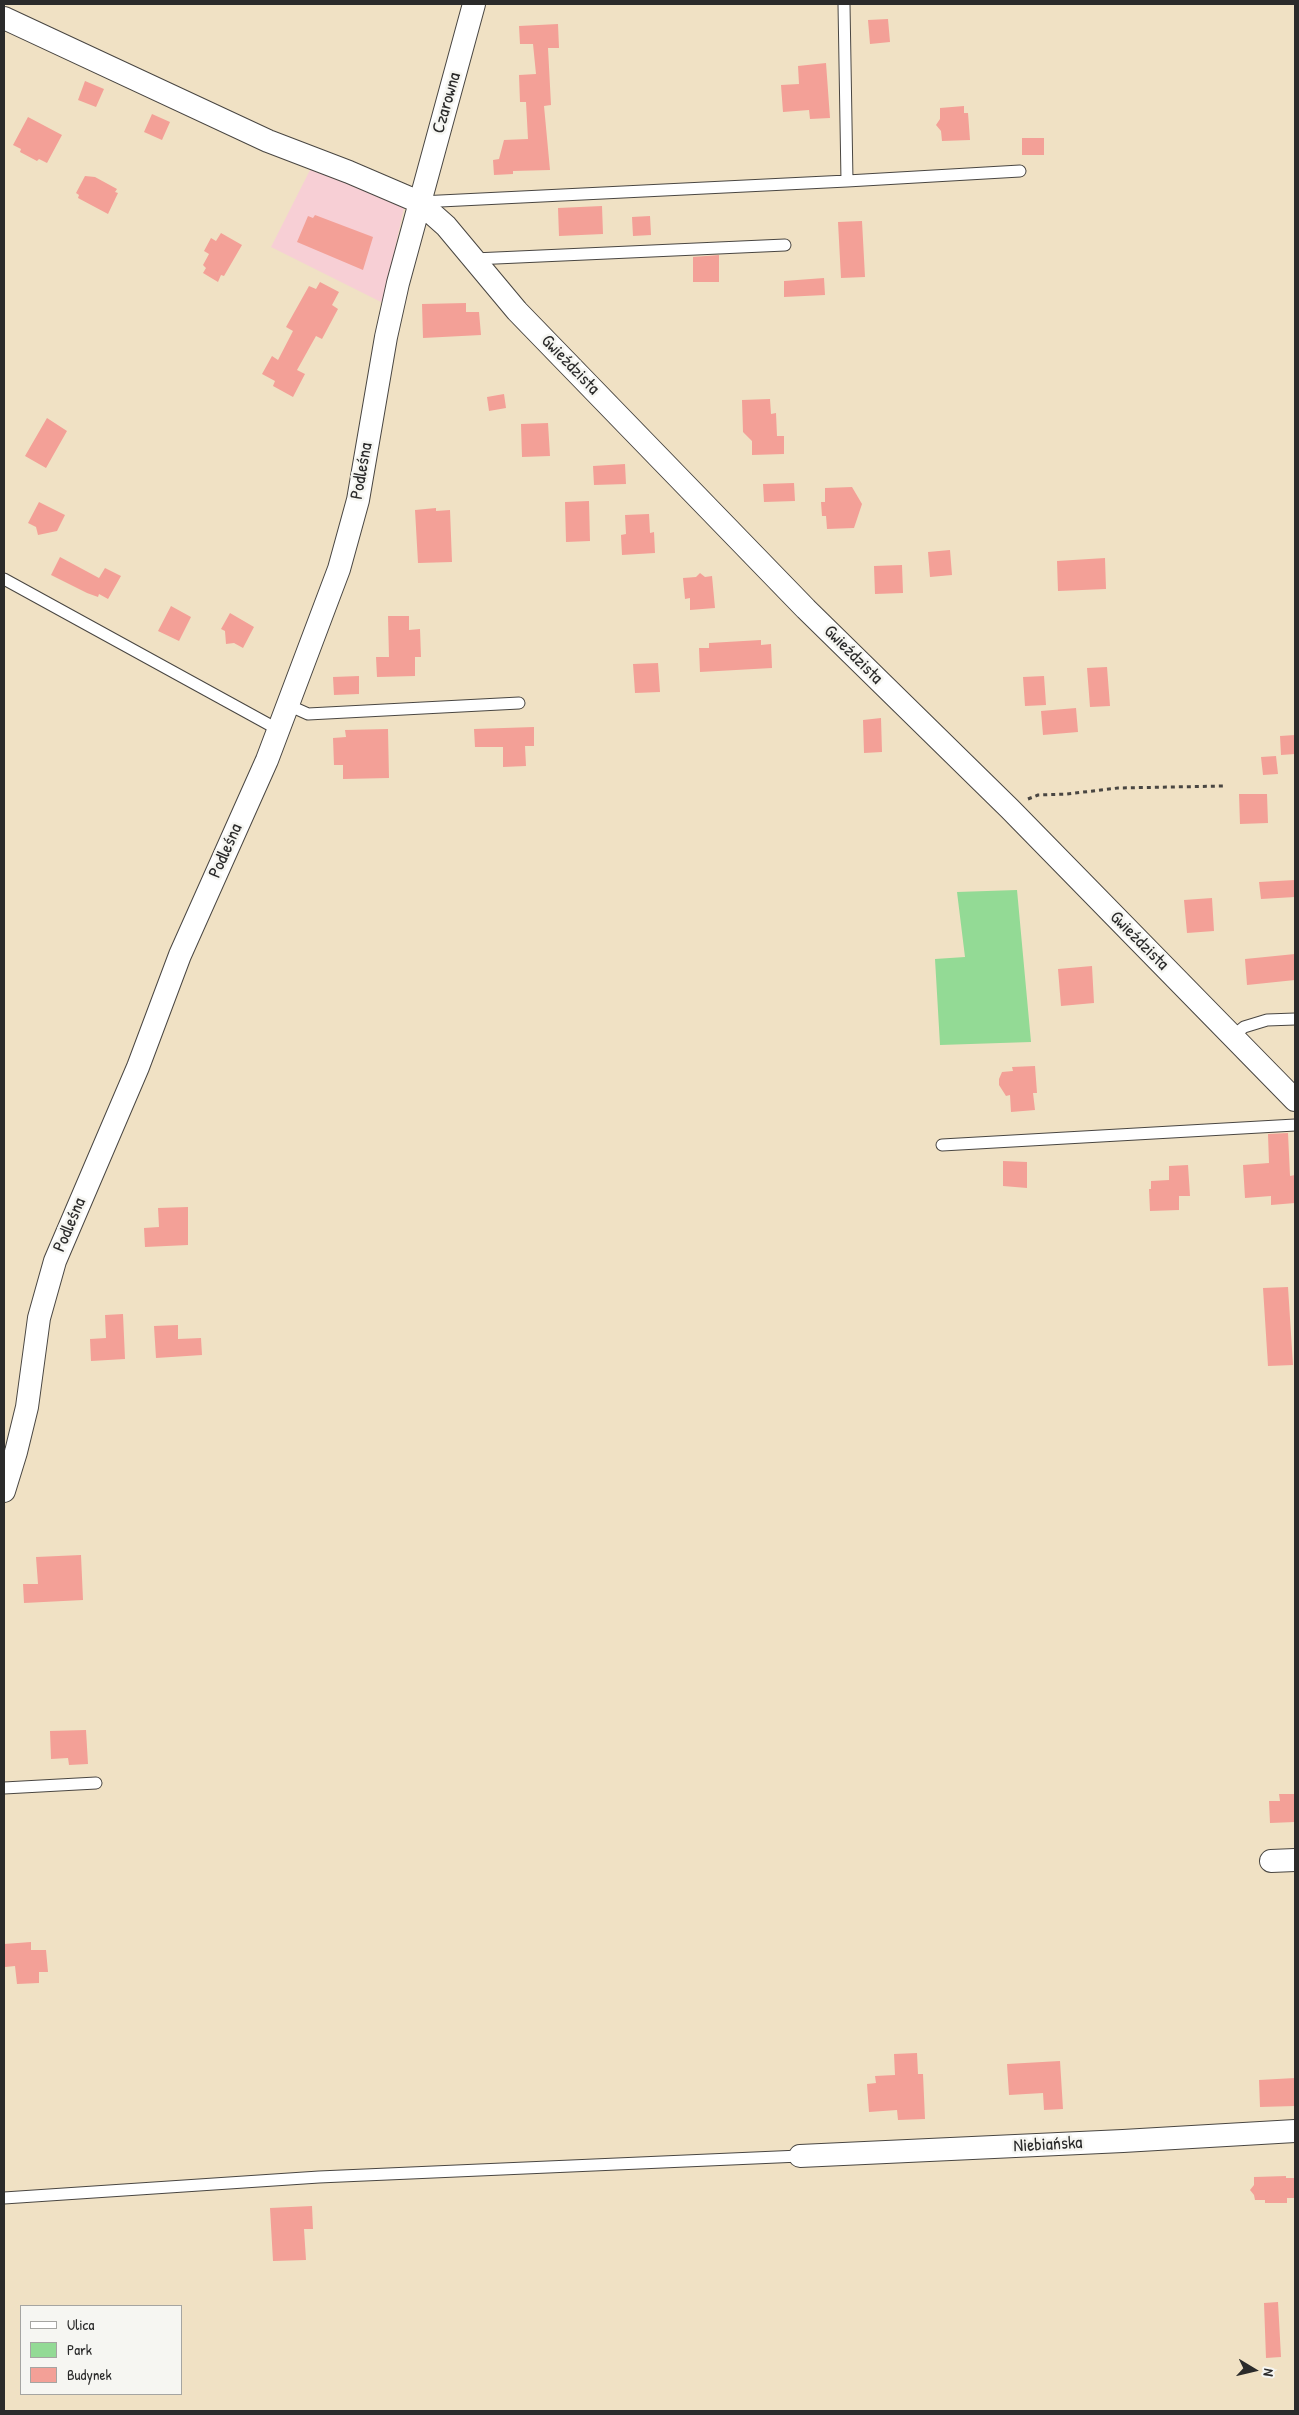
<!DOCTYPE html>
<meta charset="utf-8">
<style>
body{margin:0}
#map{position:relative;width:1299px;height:2415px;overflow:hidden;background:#f0e1c4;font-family:"Patrick Hand",sans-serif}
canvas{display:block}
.frame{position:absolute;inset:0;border:5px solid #2b2b2b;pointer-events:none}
.legend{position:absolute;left:20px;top:2305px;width:162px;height:90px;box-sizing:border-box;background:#f6f6f2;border:1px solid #a5a5a2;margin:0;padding:6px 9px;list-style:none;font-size:15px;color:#2b2b2b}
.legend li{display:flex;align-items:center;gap:10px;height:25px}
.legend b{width:25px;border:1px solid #a5a5a2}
.north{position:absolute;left:1229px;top:2345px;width:50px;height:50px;-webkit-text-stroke:4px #f6f6f2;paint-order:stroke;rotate:99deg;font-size:14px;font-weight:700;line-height:20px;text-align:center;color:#2b2b2b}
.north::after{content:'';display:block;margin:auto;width:18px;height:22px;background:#2b2b2b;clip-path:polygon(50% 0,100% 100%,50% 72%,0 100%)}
</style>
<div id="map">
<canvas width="1299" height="2415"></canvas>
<div class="frame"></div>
<ul class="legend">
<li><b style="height:6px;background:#fff"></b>Ulica</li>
<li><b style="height:14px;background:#93da95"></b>Park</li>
<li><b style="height:14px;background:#f3a097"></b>Budynek</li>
</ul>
<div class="north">N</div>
</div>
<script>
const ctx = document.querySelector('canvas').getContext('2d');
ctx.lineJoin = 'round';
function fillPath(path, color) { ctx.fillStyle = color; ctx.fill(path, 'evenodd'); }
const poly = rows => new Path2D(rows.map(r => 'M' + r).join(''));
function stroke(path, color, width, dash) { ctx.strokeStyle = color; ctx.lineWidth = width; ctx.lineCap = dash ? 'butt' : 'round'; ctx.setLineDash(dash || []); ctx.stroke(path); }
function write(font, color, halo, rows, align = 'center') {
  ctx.font = font + ' "Patrick Hand",sans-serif'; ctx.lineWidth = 5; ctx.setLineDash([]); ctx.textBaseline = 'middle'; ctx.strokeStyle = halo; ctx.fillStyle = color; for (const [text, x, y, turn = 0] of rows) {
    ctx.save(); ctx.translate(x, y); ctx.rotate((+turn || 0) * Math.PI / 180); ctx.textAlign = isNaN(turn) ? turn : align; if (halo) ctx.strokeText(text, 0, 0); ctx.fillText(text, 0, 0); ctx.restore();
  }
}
fillPath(poly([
 [311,168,404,208,383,303,271,247]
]), '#f7cfd5');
fillPath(poly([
 [1017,890,1031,1042,940,1045,935,959,965,957,957,892]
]), '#93da95');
fillPath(poly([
 [888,19,890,42,870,44,868,20],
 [558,24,559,48,548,48,551,105,544,106,550,170,513,171,513,174,494,175,493,160,499,159,504,140,528,139,526,102,520,102,519,75,536,74,533,44,520,44,519,26],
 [826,63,830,118,810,119,809,110,783,112,781,85,799,84,798,66],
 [85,81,104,89,96,107,78,100],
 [964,106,964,113,968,113,970,140,942,141,941,131,936,125,940,119,940,108],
 [152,114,170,122,162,140,144,132],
 [28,117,62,135,47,163,39,159,37,161,20,152,21,149,13,145],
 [1022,138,1044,138,1044,155,1022,155],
 [85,176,95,177,117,189,115,192,118,193,108,214,78,198,79,195,76,193],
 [602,206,603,234,559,236,558,208],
 [315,215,373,237,363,270,297,242,308,216,313,218],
 [650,216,651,235,633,236,632,217],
 [862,221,865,277,841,278,838,222],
 [221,233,242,245,224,276,221,275,218,282,203,273,206,268,203,265,209,254,204,251,211,238,216,241],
 [719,255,719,282,693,282,693,257],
 [824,278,825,295,784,297,784,281],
 [320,282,339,292,332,305,338,309,322,339,316,336,297,370,305,374,293,397,273,386,275,381,262,374,272,356,278,360,293,331,286,327,309,286,316,289],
 [466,303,466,312,479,312,481,335,423,338,422,304],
 [504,394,506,408,489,411,487,397],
 [770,399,771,414,776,413,777,436,784,436,784,454,752,455,752,441,743,432,742,400],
 [47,418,67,431,46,468,25,456],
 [548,423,550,456,522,457,521,424],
 [625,464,626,484,594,485,593,466],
 [794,483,795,501,764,502,763,484],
 [852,487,862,504,854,528,827,529,826,516,822,516,821,502,825,502,825,488],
 [589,501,590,541,566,542,565,502],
 [39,502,65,515,57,531,38,535,36,527,28,523],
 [436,508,436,511,450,510,452,562,418,563,415,510],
 [649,514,650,533,654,532,655,553,622,555,621,535,626,534,625,515],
 [950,550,952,575,930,577,928,552],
 [60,557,99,578,105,568,121,576,108,599,99,594,98,597,87,593,51,575],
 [1105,558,1106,589,1058,591,1057,561],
 [902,565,903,593,875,594,874,566],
 [700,573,705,577,712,576,715,608,690,610,690,598,685,599,683,578,696,577],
 [171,606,191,617,179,641,158,631],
 [230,613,254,627,243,648,234,643,226,644,225,631,221,629],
 [388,616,409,616,409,630,420,629,421,657,415,657,415,676,377,677,376,657,389,657],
 [761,640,761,645,771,644,772,668,700,672,699,648,709,648,709,643],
 [658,663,660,692,635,693,633,664],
 [1107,667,1110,706,1090,707,1087,668],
 [359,676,359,694,334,695,333,677],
 [1044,676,1046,705,1025,706,1023,677],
 [1076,708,1078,732,1043,735,1041,711],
 [881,718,882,752,864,753,863,720],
 [534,727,534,746,525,746,526,766,503,767,503,747,475,747,474,729],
 [388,729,389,778,343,779,343,765,334,765,333,738,346,737,345,730],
 [1295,735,1295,754,1281,755,1280,736],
 [1276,756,1278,774,1263,775,1261,757],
 [1239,794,1267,794,1268,823,1240,824],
 [1295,880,1295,897,1261,899,1259,882],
 [1212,898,1214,931,1187,933,1184,900],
 [1295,954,1295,980,1247,985,1245,959],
 [1092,966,1094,1003,1061,1006,1058,969],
 [1035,1066,1037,1093,1033,1093,1035,1110,1011,1112,1010,1095,1006,1096,999,1085,999,1079,1002,1072,1013,1071,1012,1067],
 [1288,1133,1290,1176,1295,1175,1295,1203,1271,1205,1271,1196,1245,1198,1243,1165,1269,1163,1268,1134],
 [1003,1161,1027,1162,1027,1188,1003,1186],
 [1188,1165,1190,1196,1179,1196,1179,1210,1150,1211,1149,1189,1151,1189,1151,1181,1169,1180,1169,1166],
 [188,1207,188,1245,145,1247,144,1228,159,1227,158,1208],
 [1288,1287,1293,1365,1268,1366,1263,1288],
 [123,1314,125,1359,91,1361,90,1339,106,1338,105,1315],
 [178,1325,178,1339,201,1338,202,1355,156,1358,154,1326],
 [81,1555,83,1600,24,1603,23,1584,38,1584,36,1557],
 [86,1730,88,1764,69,1765,68,1758,51,1759,50,1731],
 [1279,1794,1295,1794,1295,1822,1270,1823,1269,1801,1280,1801],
 [31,1942,31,1950,46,1950,48,1972,39,1972,39,1983,17,1984,15,1966,5,1967,4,1944],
 [917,2053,918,2074,923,2074,925,2119,898,2120,897,2110,869,2112,867,2084,876,2083,875,2076,895,2075,894,2054],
 [1060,2061,1063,2109,1044,2110,1043,2093,1009,2095,1007,2064],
 [1295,2078,1295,2106,1260,2107,1259,2080],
 [1286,2176,1286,2178,1295,2178,1295,2198,1287,2198,1287,2203,1265,2203,1265,2200,1255,2200,1254,2195,1250,2190,1254,2185,1254,2177],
 [312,2206,313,2229,304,2229,306,2260,273,2261,270,2208],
 [1278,2302,1281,2357,1266,2358,1264,2303]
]), '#f3a097');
const service = poly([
 [844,4,847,181],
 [420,202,847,181,1020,171],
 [474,259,785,245],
 [4,579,279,730],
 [288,705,308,714,519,703],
 [1233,1036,1244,1027,1267,1020,1295,1019],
 [942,1145,1295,1125],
 [4,1788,96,1783],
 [4,2198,319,2177,800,2156]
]);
const minor = poly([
 [4,18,268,141,349,172,419,202,446,226,517,311,806,609,1010,809,1295,1100],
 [4,1491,16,1452,27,1407,39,1318,55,1261,138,1067,180,955,267,760,339,569,358,500,386,337,398,283,474,4],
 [1271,1861,1295,1860],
 [800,2156,1123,2141,1295,2131]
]);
stroke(service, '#494642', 13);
stroke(minor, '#494642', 24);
stroke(poly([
 [1028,799,1038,795,1067,794,1118,788,1224,786]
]), '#494642', 3, [4, 4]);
stroke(service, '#fff', 11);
stroke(minor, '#fff', 22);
write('18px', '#2b2b2b', '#f6f6f2', [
 ["Czarowna",447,103,-74],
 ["Gwieździsta",570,365,46],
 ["Podleśna",362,471,-80],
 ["Gwieździsta",853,655,45],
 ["Podleśna",226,851,-66],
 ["Gwieździsta",1139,941,45],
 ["Podleśna",70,1225,-67],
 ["Niebiańska",1048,2145,-3]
]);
</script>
